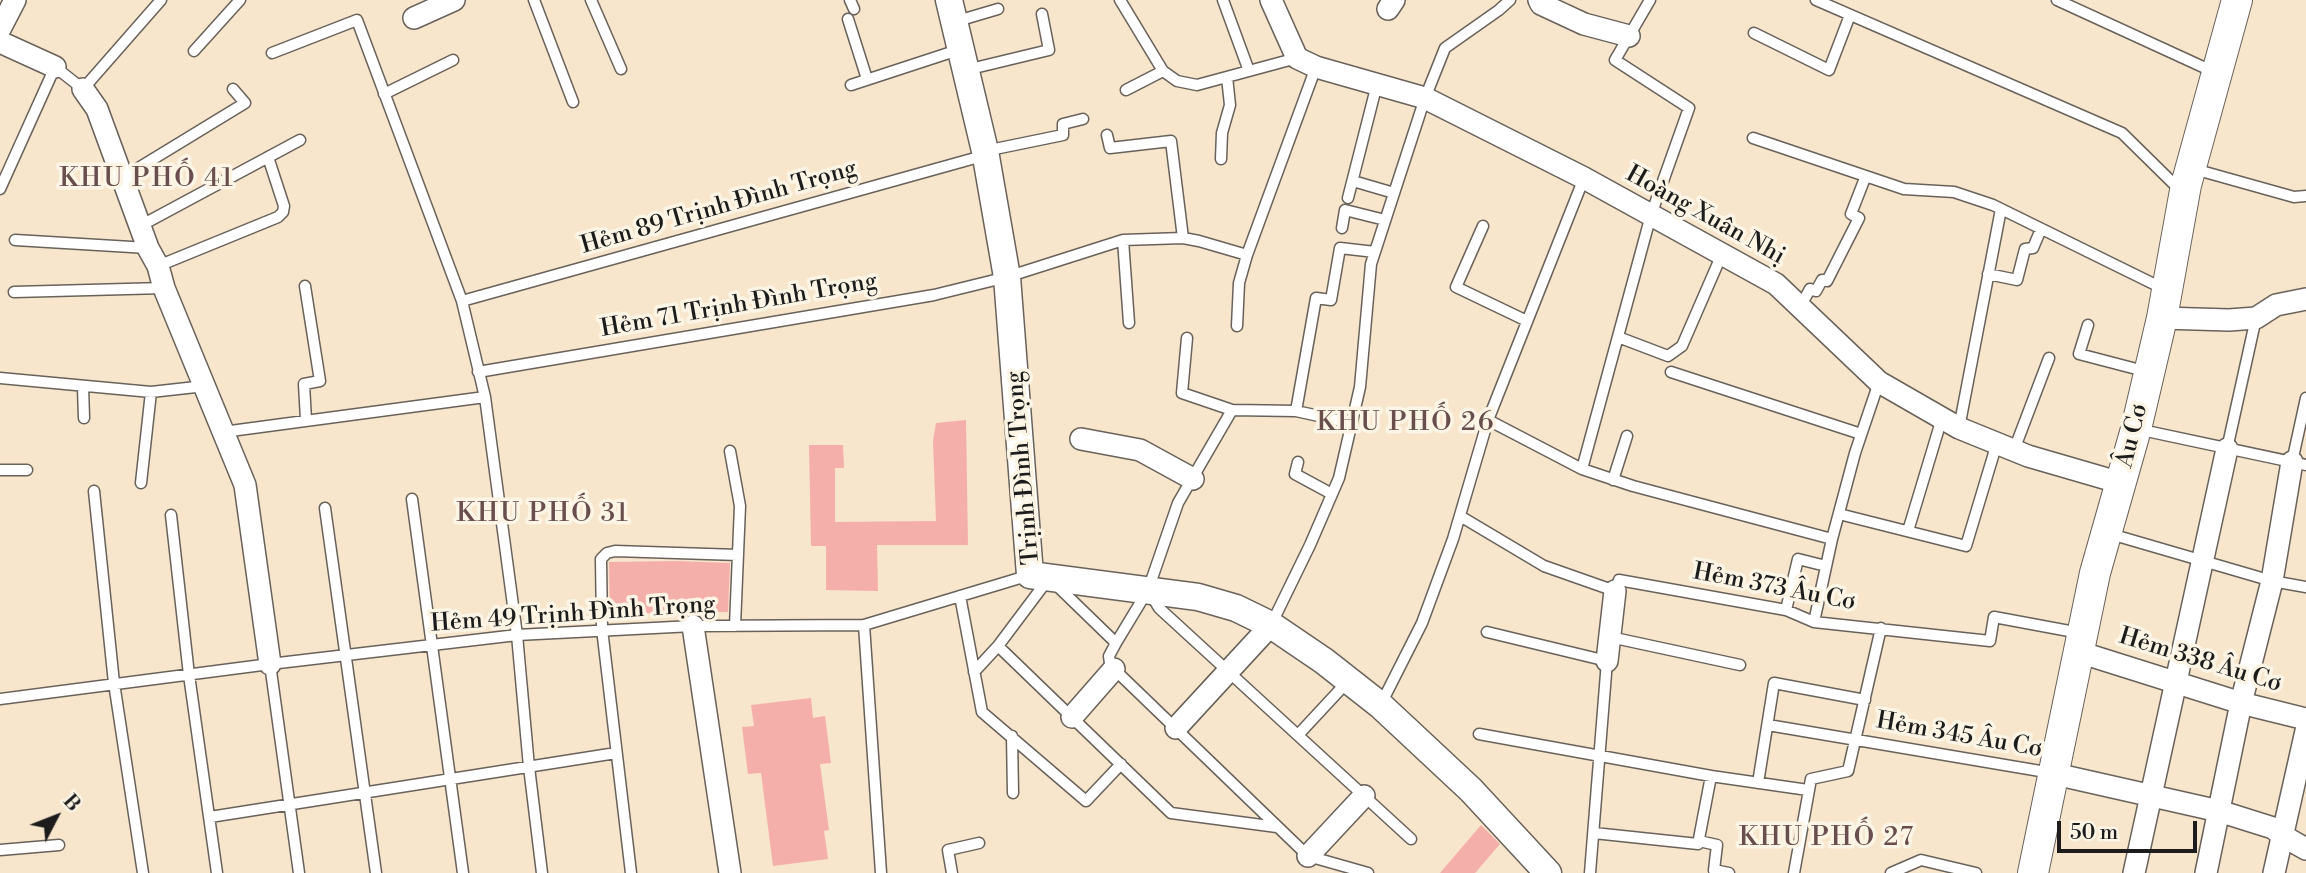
<!DOCTYPE html>
<meta charset="utf-8">
<style>
body{margin:0}
#map{position:relative;width:2306px;height:873px;overflow:hidden;background:#f7e5cc;font-family:"Libre Bodoni",serif}
canvas{display:block}
.north{position:absolute;left:21px;top:782px;width:70px;height:70px;-webkit-text-stroke:5px #fcf5e5;paint-order:stroke;rotate:48deg;font-size:19px;font-weight:700;line-height:28px;text-align:center;color:#1c1c1c}
.north::after{content:'';display:block;margin:auto;width:24px;height:32px;background:#1c1c1c;clip-path:polygon(50% 0,100% 100%,50% 72%,0 100%)}
.scale{position:absolute;left:2057px;top:821px;width:140px;height:32px;box-sizing:border-box;border:4px solid #1c1c1c;border-top:0;padding-left:9px;font-size:21px;line-height:24px;white-space:nowrap;color:#1c1c1c;-webkit-text-stroke:5px #fcf5e5;paint-order:stroke}
</style>
<div id="map">
<canvas width="2306" height="873"></canvas>
<div class="north">B</div>
<div class="scale">50 m</div>
</div>
<script>
const ctx = document.querySelector('canvas').getContext('2d');
ctx.lineJoin = 'round';
function fillPath(path, color) { ctx.fillStyle = color; ctx.fill(path, 'evenodd'); }
const poly = rows => new Path2D(rows.map(r => 'M' + r).join(''));
function stroke(path, color, width, dash) { ctx.strokeStyle = color; ctx.lineWidth = width; ctx.lineCap = dash ? 'butt' : 'round'; ctx.setLineDash(dash || []); ctx.stroke(path); }
function write(font, color, halo, rows, align = 'center') {
  ctx.font = font + ' "Libre Bodoni",serif'; ctx.lineWidth = 7; ctx.setLineDash([]); ctx.textBaseline = 'middle'; ctx.strokeStyle = halo; ctx.fillStyle = color; for (const [text, x, y, turn = 0] of rows) {
    ctx.save(); ctx.translate(x, y); ctx.rotate((+turn || 0) * Math.PI / 180); ctx.textAlign = isNaN(turn) ? turn : align; if (halo) ctx.strokeText(text, 0, 0); ctx.fillText(text, 0, 0); ctx.restore();
  }
}
fillPath(poly([
 [966,420,968,545,877,545,878,591,826,590,826,546,811,546,809,445,843,445,844,468,835,468,835,522,936,521,933,441,936,423],
 [677,561,730,563,728,612,610,614,609,562],
 [811,698,813,718,825,716,831,763,820,764,829,830,824,831,828,859,773,866,761,773,748,774,742,727,754,726,751,705],
 [1481,825,1500,844,1475,873,1440,873]
]), '#f5afaa');
const service = poly([
 [534,0,573,102],
 [591,0,621,69],
 [850,0,854,9],
 [1120,0,1163,71,1177,81,1197,85,1297,58],
 [1223,0,1249,71],
 [1816,0,2122,133,2180,190],
 [2057,0,2214,72],
 [848,19,867,79],
 [954,22,998,9],
 [1754,33,1829,70,1850,15],
 [194,51,240,0],
 [272,53,357,20,462,301,485,397,517,635,529,767,542,873],
 [966,70,1049,50,1042,14],
 [851,85,961,49],
 [1126,90,1163,71],
 [384,94,453,60],
 [1107,135,1110,148,1171,141,1183,238],
 [1753,138,1904,189,1954,192,1993,205,2166,290],
 [985,151,1063,135,1063,124,1083,119],
 [1221,159,1222,133,1230,105,1227,77],
 [2194,169,2294,197,2306,196],
 [122,178,245,103,233,89],
 [1353,181,1394,193],
 [0,189,55,67,83,89,161,0],
 [1348,198,1377,84],
 [140,226,300,140],
 [1483,226,1456,287,1527,321],
 [1342,228,1345,210,1385,220],
 [15,240,148,248],
 [1123,240,1129,323],
 [158,266,278,217,283,212,284,206,268,157],
 [1988,274,2017,280,2025,249,2033,248,2041,229],
 [305,286,320,381,304,384,306,420],
 [14,292,164,288],
 [462,301,986,155],
 [1800,307,1810,289,1816,291,1822,280,1827,281,1859,218,1851,214,1865,178],
 [2088,325,2079,354,2148,372],
 [1237,326,1239,283,1247,255],
 [1618,337,1668,356,1682,346,1722,254],
 [1187,338,1182,393,1232,410,1296,411,1351,423],
 [478,372,934,295,1007,277,1123,240,1183,238,1199,241,1247,255,1316,67],
 [1671,372,1861,434],
 [0,378,151,392,205,386],
 [83,387,84,418],
 [1232,410,1178,503,1148,590,1116,643,1109,656,1110,663,1114,669,1308,856,1368,873],
 [1296,411,1316,298,1331,300,1340,248,1375,252],
 [1488,420,1582,469,1633,486,1832,539],
 [1959,428,2001,209],
 [2137,429,2306,465],
 [223,432,485,397],
 [2227,449,2256,318],
 [2014,450,2049,358],
 [730,451,740,506,735,626],
 [1298,462,1295,474,1332,494],
 [2292,462,2306,398],
 [1582,469,1651,215,1689,108,1615,60,1650,0],
 [0,470,27,470],
 [1613,480,1627,436],
 [141,483,151,392],
 [94,491,114,683,143,873],
 [412,499,463,873],
 [325,508,376,873],
 [1839,514,1966,546,1997,443],
 [171,515,189,675,217,873],
 [1460,516,1544,566,1615,591,1619,580,1786,610,1814,622,1990,641,1994,617,2080,633],
 [1908,531,1942,418],
 [2107,533,2272,581,2306,587],
 [1150,593,1159,608,1411,839],
 [960,596,982,712,1086,801,1121,764],
 [1786,610,1798,559,1826,566],
 [1814,622,1832,539,1855,453,1879,382],
 [864,625,881,873],
 [1271,625,1310,545,1339,478,1360,387,1371,264,1425,98,1445,48,1499,10,1510,0],
 [1487,632,1607,661,1590,873],
 [1610,637,1740,665],
 [998,646,1171,813,1277,827],
 [270,664,299,873],
 [974,672,998,646,1049,578,1116,643],
 [0,699,270,664,517,635,693,626,864,625,1030,575],
 [1381,704,1422,623,1453,539,1488,420,1584,178],
 [1768,725,2052,773],
 [1479,734,1711,776,1808,790],
 [1298,735,1349,680],
 [1012,736,1013,793],
 [1758,783,1774,683,1865,700],
 [210,817,616,753],
 [1594,833,1698,844,1711,776],
 [1699,841,1717,845,1714,870,1729,873],
 [0,850,59,845],
 [631,873,602,629,601,559,607,553,615,551,738,555],
 [952,873,948,850,979,843],
 [1794,873,1811,779,1848,771,1881,628],
 [1891,873,1921,860,1976,873]
]);
const minor = poly([
 [1271,0,1297,58,1316,67,1425,98,1584,178,1776,284,1879,382,1959,428,2028,456,2121,483],
 [1539,0,1541,4,1584,24,1629,36],
 [1388,9,1394,0],
 [414,18,454,0],
 [0,29,15,0],
 [0,42,55,67],
 [83,89,97,109,148,248,158,266,164,288,245,485,270,664],
 [2162,318,2229,320,2256,318,2276,305,2306,299],
 [1081,439,1140,450,1193,479],
 [693,626,730,873],
 [2079,652,2241,703,2306,719],
 [1607,661,1615,591],
 [1072,717,1114,669],
 [1176,728,1271,625],
 [2055,774,2219,811,2273,828,2283,836,2306,849],
 [1308,856,1364,796],
 [2134,873,2227,449],
 [2206,873,2241,703,2272,581,2292,462],
 [2274,873,2306,731]
]);
const tertiary = poly([
 [949,0,985,151,1007,277,1030,575,1198,597,1236,608,1271,625,1324,661,1380,705,1471,790,1548,873]
]);
const secondary = poly([
 [2033,873,2095,573,2136,429,2162,318,2186,185,2237,0]
]);
stroke(service, '#69625a', 13);
stroke(minor, '#69625a', 24);
stroke(tertiary, '#69625a', 29);
stroke(secondary, '#69625a', 32);
stroke(service, '#fff', 10);
stroke(minor, '#fff', 21);
stroke(tertiary, '#fff', 26);
stroke(secondary, '#fff', 30);
write('24px', '#1c1c1c', '#fcf5e5', [
 ["Hẻm 89 Trịnh Đình Trọng",719,208,-16],
 ["Hoàng Xuân Nhị",1705,216,29],
 ["Hẻm 71 Trịnh Đình Trọng",739,306,-10],
 ["Âu Cơ",2133,436,-76],
 ["Trịnh Đình Trọng",1024,468,-95],
 ["Hẻm 373 Âu Cơ",1774,588,11],
 ["Hẻm 49 Trịnh Đình Trọng",573,615,-4],
 ["Hẻm 338 Âu Cơ",2200,661,17],
 ["Hẻm 345 Âu Cơ",1959,736,10]
]);
ctx.letterSpacing = '2px';
write('26px', '#684f4e', '#fcf5e5', [
 ["KHU PHỐ 41",147,180],
 ["KHU PHỐ 26",1406,424],
 ["KHU PHỐ 31",543,515],
 ["KHU PHỐ 27",1827,839]
]);
ctx.letterSpacing = '0px';
</script>
